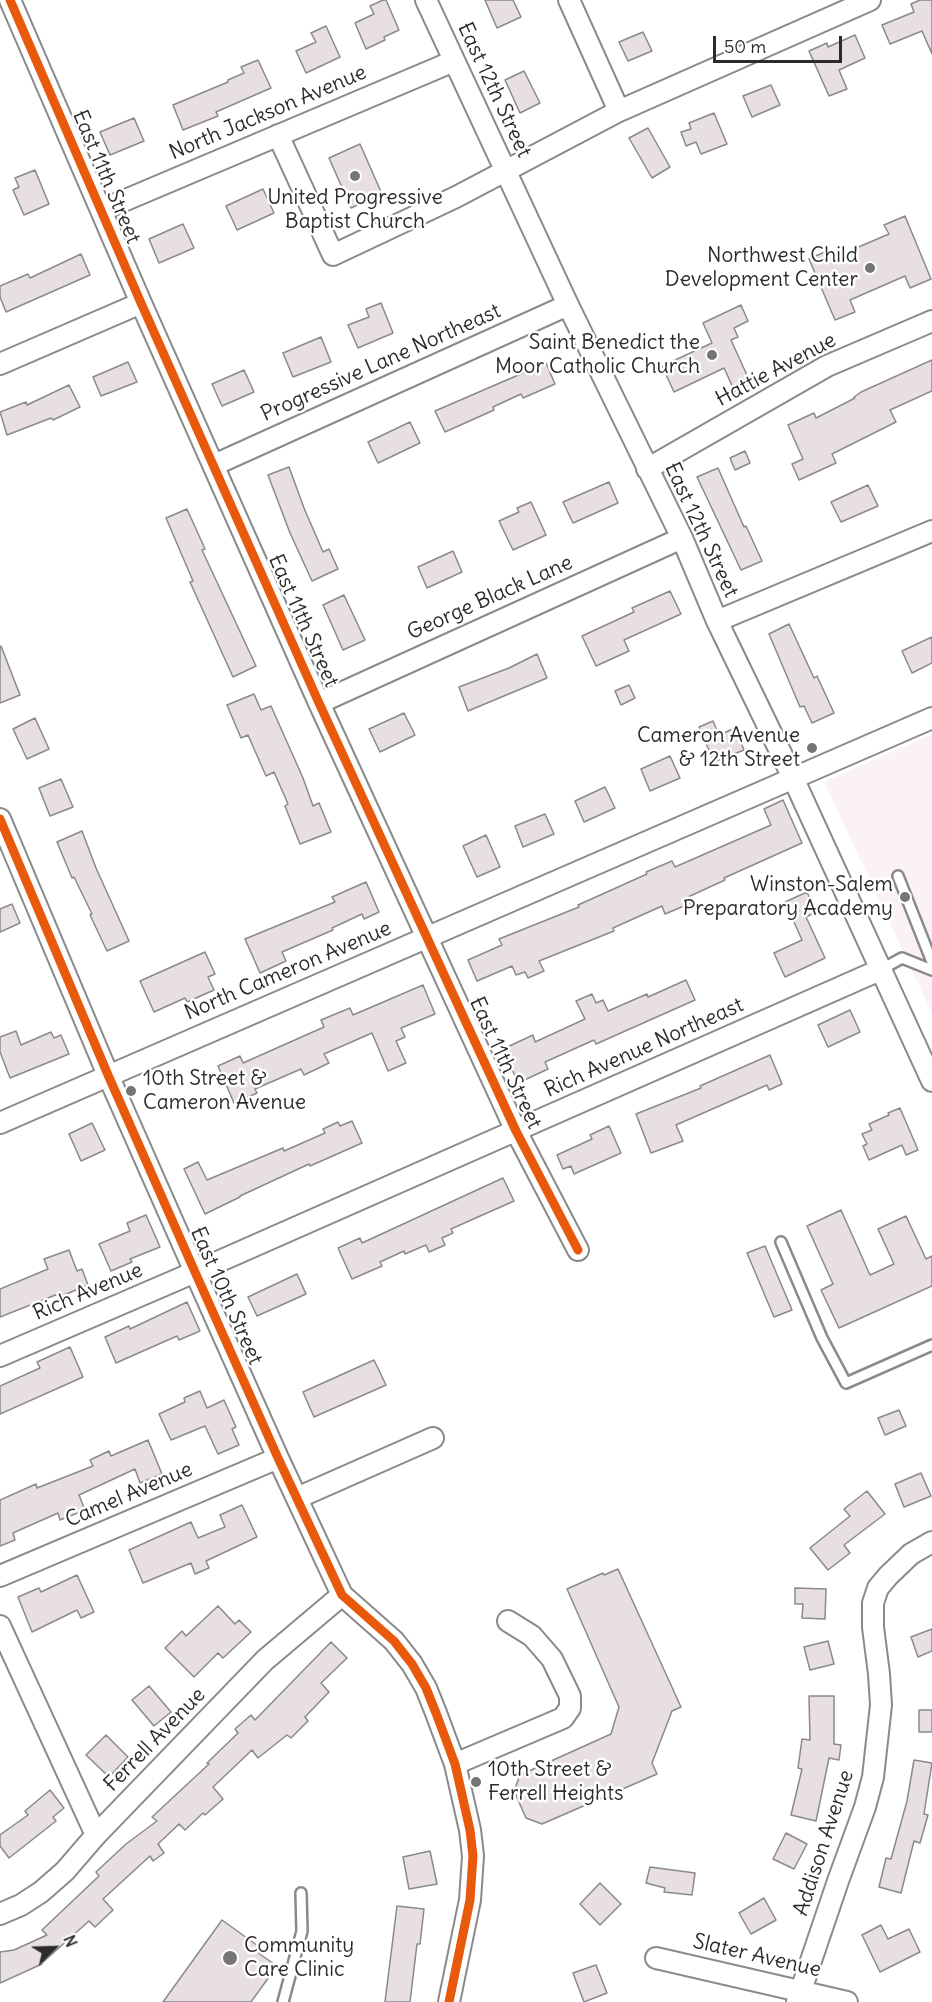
<!DOCTYPE html>
<style>
body{margin:0}
#map{position:relative;width:932px;height:2002px;overflow:hidden;background:#fff;font-family:Delius,sans-serif}
canvas{display:block}
.north{position:absolute;left:24px;top:1918px;width:60px;height:60px;-webkit-text-stroke:4px #fff;paint-order:stroke;rotate:67deg;font-size:16px;font-weight:700;line-height:24px;text-align:center;color:#2b2b2b}
.north::after{content:'';display:block;margin:auto;width:21px;height:27px;background:#2b2b2b;clip-path:polygon(50% 0,100% 100%,50% 72%,0 100%)}
.scale{position:absolute;left:713px;top:36px;width:129px;height:27px;box-sizing:border-box;border:3px solid #2b2b2b;border-top:0;padding-left:8px;font-size:18px;line-height:21px;white-space:nowrap;color:#2b2b2b;-webkit-text-stroke:4px #fff;paint-order:stroke}
</style>
<div id="map">
<canvas width="932" height="2002"></canvas>
<div class="north">N</div>
<div class="scale">50 m</div>
</div>
<script>
const ctx = document.querySelector('canvas').getContext('2d');
ctx.lineJoin = 'round';
function fillPath(path, color) { ctx.fillStyle = color; ctx.fill(path, 'evenodd'); }
const poly = rows => new Path2D(rows.map(r => 'M' + r).join(''));
function stroke(path, color, width, dash) { ctx.strokeStyle = color; ctx.lineWidth = width; ctx.lineCap = dash ? 'butt' : 'round'; ctx.setLineDash(dash || []); ctx.stroke(path); }
function write(font, color, halo, rows, align = 'center') {
  ctx.font = font + ' Delius,sans-serif'; ctx.lineWidth = 5; ctx.setLineDash([]); ctx.textBaseline = 'middle'; ctx.strokeStyle = halo; ctx.fillStyle = color; for (const [text, x, y, turn = 0] of rows) {
    ctx.save(); ctx.translate(x, y); ctx.rotate((+turn || 0) * Math.PI / 180); ctx.textAlign = isNaN(turn) ? turn : align; if (halo) ctx.strokeText(text, 0, 0); ctx.fillText(text, 0, 0); ctx.restore();
  }
}
fillPath(poly([
 [932,734,932,1013,824,782]
]), '#fbf2f7');
const building = poly([
 [383,0,386,0,399,30,384,37,385,40,366,49,355,23,374,14,370,6,383,0],
 [485,0,513,0,521,17,497,28,485,0],
 [920,0,932,0,932,54,922,31,890,44,882,25,914,12,911,4,920,0],
 [326,26,340,57,306,73,296,51,316,42,311,33,326,26],
 [643,32,652,51,628,61,619,42,643,32],
 [855,35,865,58,839,70,847,89,829,96,809,51,827,43,828,47,855,35],
 [258,60,271,88,216,112,218,116,183,130,173,105,228,82,228,80,244,73,241,67,258,60],
 [524,71,540,103,520,113,505,80,524,71],
 [771,85,780,105,752,117,743,96,771,85],
 [714,113,727,144,701,154,696,142,686,146,681,132,691,129,689,123,714,113],
 [134,118,144,141,110,155,100,132,134,118],
 [648,128,670,167,652,178,629,138,648,128],
 [360,144,382,194,351,208,329,158,360,144],
 [35,170,49,204,24,215,13,190,19,187,15,178,35,170],
 [263,189,274,213,237,230,226,206,263,189],
 [905,216,931,279,910,288,905,276,850,300,855,312,835,320,809,259,829,250,833,258,889,234,884,225,905,216],
 [183,224,194,248,159,263,149,239,183,224],
 [81,254,90,275,6,312,0,297,0,286,28,274,30,278,81,254],
 [381,303,393,333,358,348,348,325,369,317,366,309,381,303],
 [741,305,748,321,734,328,738,337,731,340,751,384,735,392,724,368,674,392,662,366,712,343,703,323,741,305],
 [321,337,331,362,293,377,283,353,321,337],
 [932,360,932,391,890,410,896,422,832,454,836,463,799,480,792,464,803,459,788,425,814,413,816,418,855,398,854,397,861,392,932,360],
 [128,362,137,382,101,396,93,377,128,362],
 [546,363,555,384,523,398,521,394,493,407,494,410,445,432,435,411,546,363],
 [244,370,254,392,222,406,212,384,244,370],
 [69,385,80,407,53,420,51,418,7,435,0,412,26,402,27,405,69,385],
 [410,422,420,443,378,463,368,442,410,422],
 [745,451,750,463,735,470,730,458,745,451],
 [289,467,304,508,323,552,329,549,338,569,312,581,290,533,268,475,289,467],
 [718,468,744,527,746,526,762,561,741,570,697,477,718,468],
 [609,482,618,503,573,523,563,502,609,482],
 [868,485,878,506,841,522,831,502,868,485],
 [531,502,546,535,513,550,499,521,519,512,517,508,531,502],
 [187,509,205,549,202,550,256,666,233,677,190,582,193,581,166,518,187,509],
 [453,551,462,572,427,588,418,567,453,551],
 [670,591,681,614,624,640,629,651,596,666,582,636,634,612,632,608,670,591],
 [344,595,365,640,343,650,323,605,344,595],
 [789,624,814,678,817,676,834,713,812,723,804,706,800,707,769,634,789,624],
 [932,637,932,663,912,673,902,651,932,637],
 [1,646,20,695,0,703,0,647,1,646],
 [537,654,547,678,468,711,459,687,509,668,537,654],
 [629,685,635,698,621,705,615,691,629,685],
 [254,694,261,710,271,706,303,778,313,806,319,803,331,832,300,844,285,806,288,804,274,772,266,776,248,735,241,738,227,705,254,694],
 [404,713,415,735,380,752,369,729,404,713],
 [35,718,49,749,27,759,13,729,35,718],
 [713,721,719,735,735,728,744,750,714,762,699,727,713,721],
 [670,756,680,778,650,791,641,769,670,756],
 [61,779,73,807,50,816,39,788,61,779],
 [605,787,615,808,584,822,575,801,605,787],
 [783,800,802,843,724,878,725,880,688,897,691,903,665,914,662,906,613,928,614,931,539,961,544,971,528,978,525,972,516,975,512,966,477,981,468,960,502,945,499,939,579,907,578,905,647,874,646,872,672,861,675,867,771,825,764,809,783,800],
 [545,814,554,834,523,847,515,826,545,814],
 [82,831,96,868,129,941,107,951,90,915,92,914,74,877,72,878,57,842,82,831],
 [486,835,500,867,477,877,463,846,486,835],
 [366,882,379,912,364,919,362,914,332,928,333,930,282,952,286,961,260,973,245,939,335,902,332,897,366,882],
 [807,892,816,912,806,917,825,958,785,977,774,953,802,940,785,902,807,892],
 [12,904,20,923,0,932,0,909,12,904],
 [205,952,215,974,208,977,214,990,187,1002,185,998,154,1012,140,981,205,952],
 [686,980,695,1000,596,1044,594,1040,545,1062,548,1069,518,1083,503,1049,533,1035,535,1042,585,1019,576,1001,592,994,596,1003,603,1000,608,1011,647,994,648,997,686,980],
 [423,985,435,1014,401,1028,405,1037,396,1041,406,1063,388,1071,372,1033,324,1054,329,1063,304,1075,301,1069,255,1089,257,1093,234,1103,218,1066,240,1056,243,1063,324,1027,321,1020,350,1008,353,1015,423,985],
 [850,1010,860,1032,828,1047,818,1025,850,1010],
 [16,1031,21,1045,51,1032,54,1038,61,1035,69,1054,10,1078,0,1052,0,1037,16,1031],
 [770,1055,782,1084,769,1090,767,1085,676,1125,683,1141,651,1153,636,1114,701,1088,700,1086,770,1055],
 [900,1108,918,1150,906,1155,902,1145,869,1160,863,1146,867,1144,862,1134,872,1130,869,1124,889,1115,888,1113,900,1108],
 [352,1121,362,1143,310,1166,309,1164,240,1196,240,1197,205,1214,184,1169,198,1162,207,1180,283,1148,284,1151,325,1133,323,1129,338,1122,340,1126,352,1121],
 [92,1123,105,1150,81,1161,69,1134,92,1123],
 [609,1126,621,1153,574,1174,571,1166,563,1169,557,1155,592,1139,590,1135,609,1126],
 [503,1178,514,1201,451,1229,453,1233,442,1238,445,1245,429,1252,426,1245,405,1254,404,1251,380,1262,382,1266,352,1279,338,1248,360,1238,362,1243,503,1178],
 [841,1210,870,1275,894,1264,878,1229,906,1216,926,1259,932,1256,932,1286,839,1328,821,1290,833,1284,807,1226,841,1210],
 [146,1215,160,1247,130,1259,132,1262,111,1271,99,1244,130,1231,127,1223,146,1215],
 [765,1246,792,1310,774,1317,747,1253,765,1246],
 [69,1250,77,1271,82,1269,88,1285,59,1297,58,1294,0,1317,0,1289,48,1269,44,1259,69,1250],
 [297,1274,306,1294,257,1316,248,1297,297,1274],
 [187,1302,200,1331,179,1340,177,1336,116,1363,105,1337,129,1326,130,1329,187,1302],
 [70,1347,83,1377,0,1414,0,1386,40,1368,37,1362,70,1347],
 [374,1360,386,1385,314,1417,303,1392,374,1360],
 [200,1391,207,1408,224,1400,236,1427,232,1429,239,1445,218,1454,205,1426,171,1440,159,1414,185,1402,184,1398,200,1391],
 [899,1410,906,1426,885,1435,878,1418,899,1410],
 [148,1440,162,1474,140,1483,135,1469,79,1495,85,1510,60,1520,58,1513,13,1533,15,1540,0,1546,0,1500,36,1484,37,1488,93,1466,90,1460,109,1451,111,1456,148,1440],
 [921,1473,931,1496,904,1507,895,1484,921,1473],
 [867,1491,885,1514,844,1545,850,1553,828,1570,810,1548,850,1516,844,1509,867,1491],
 [242,1505,257,1537,206,1561,209,1568,195,1574,191,1563,143,1583,129,1550,191,1522,198,1538,225,1527,220,1515,242,1505],
 [618,1569,681,1707,672,1711,652,1763,657,1774,542,1824,526,1818,514,1791,520,1775,611,1734,619,1707,567,1589,603,1573,604,1575,618,1569],
 [77,1575,94,1612,81,1618,77,1610,32,1632,18,1597,39,1588,41,1592,77,1575],
 [795,1588,826,1589,825,1619,802,1618,803,1604,795,1604,795,1588],
 [218,1606,235,1624,239,1620,251,1632,223,1658,218,1653,194,1677,165,1648,182,1631,186,1636,218,1606],
 [932,1629,932,1651,918,1657,911,1637,932,1629],
 [828,1641,834,1664,810,1670,804,1647,828,1641],
 [331,1642,347,1658,321,1683,329,1692,305,1717,308,1721,291,1738,287,1735,258,1758,252,1750,213,1787,223,1799,205,1815,203,1813,185,1830,179,1824,158,1844,164,1853,153,1861,150,1856,103,1899,113,1910,95,1927,89,1921,42,1963,42,1964,0,1983,0,1952,14,1950,47,1935,42,1930,99,1876,96,1872,126,1844,157,1821,152,1817,209,1764,207,1763,238,1733,235,1729,251,1715,255,1720,331,1642],
 [149,1686,171,1712,154,1726,132,1700,149,1686],
 [809,1696,834,1696,834,1744,841,1745,839,1760,829,1758,816,1821,791,1815,802,1769,798,1768,802,1739,810,1740,809,1696],
 [919,1710,932,1710,932,1732,919,1732,919,1710],
 [106,1735,128,1757,109,1777,86,1755,106,1735],
 [914,1760,932,1763,924,1814,928,1815,920,1843,914,1841,901,1893,879,1887,886,1858,891,1859,907,1801,914,1760],
 [50,1790,64,1808,53,1817,56,1821,9,1858,0,1846,0,1835,28,1815,25,1811,50,1790],
 [786,1833,807,1844,794,1869,773,1859,786,1833],
 [430,1851,437,1884,409,1889,403,1857,430,1851],
 [650,1867,695,1873,692,1895,664,1892,665,1888,646,1883,650,1867],
 [600,1883,621,1904,600,1925,580,1904,600,1883],
 [764,1898,776,1920,751,1934,739,1913,764,1898],
 [397,1906,424,1909,420,1944,417,1944,410,2002,385,2002,397,1906],
 [222,1920,258,1946,254,1950,277,1966,251,2002,163,2002,222,1920],
 [881,1925,888,1939,909,1929,920,1952,880,1972,862,1935,881,1925],
 [596,1965,607,1993,584,2002,573,1973,596,1965]
]);
fillPath(building, '#e8dfe4');
stroke(building, '#8a8a8a', 1.5);
const lane = poly([
 [898,876,932,962],
 [882,969,902,958,932,970],
 [781,1242,822,1338,846,1383,932,1345],
 [283,2002,302,1931,301,1893]
]);
const street = poly([
 [10,0,141,303,319,703,516,1131,578,1250],
 [426,0,568,305,682,538,717,621,794,780,932,1081],
 [569,0,619,111],
 [278,135,333,255,456,197,619,111,870,0],
 [102,210,454,61],
 [0,364,141,303],
 [214,465,568,305],
 [647,469,827,366,932,321],
 [717,621,932,531],
 [319,703,682,538],
 [0,819,108,1075,195,1272,278,1458,342,1595,394,1641,412,1664,426,1688,436,1713,455,1764,470,1830,473,1856,470,1900,449,2002],
 [0,1123,932,718],
 [0,1356,195,1272,882,969],
 [297,1498,433,1438],
 [0,1576,278,1458],
 [0,1626,96,1835],
 [455,1764,563,1718,570,1708,570,1696,552,1659,532,1636,508,1621],
 [0,1914,21,1905,41,1892,65,1871,96,1835,265,1660,342,1595],
 [656,1958,847,2002],
 [797,2002,838,1881,865,1807,873,1777,881,1705,879,1674,873,1627,873,1603,878,1588,888,1576,911,1554,932,1542]
]);
stroke(lane, '#8a8a8a', 14);
stroke(street, '#8a8a8a', 24);
stroke(lane, '#fff', 9);
stroke(street, '#fff', 20);
stroke(poly([
 [10,0,141,303,319,703,516,1131,578,1250],
 [0,819,108,1075,195,1272,278,1458,342,1595,394,1641,412,1664,426,1688,436,1713,455,1764,470,1830,473,1856,470,1900,449,2002]
]), '#e8590c', 9);
for (const [x, y, r, color] of [
 [355,176,6,"#757575"],
 [870,268,6,"#757575"],
 [712,355,6,"#757575"],
 [812,748,6,"#757575"],
 [905,897,6,"#757575"],
 [131,1091,6,"#757575"],
 [476,1782,6,"#757575"],
 [230,1958,8,"#757575"]
]) { const dot = new Path2D(); dot.arc(x, y, r, 0, 2 * Math.PI); ctx.fillStyle = color; ctx.fill(dot); stroke(dot, '#fff', 2); }
write('21px', '#2b2b2b', '#fff', [
 ["East 12th Street",494,90,65],
 ["North Jackson Avenue",268,113,-23],
 ["East 11th Street",106,177,67],
 ["Progressive Lane Northeast",381,363,-24],
 ["Hattie Avenue",776,370,-28],
 ["East 12th Street",701,530,65],
 ["George Black Lane",490,598,-24],
 ["East 11th Street",303,621,66],
 ["North Cameron Avenue",288,971,-23],
 ["Rich Avenue Northeast",644,1048,-24],
 ["East 11th Street",505,1063,65],
 ["Rich Avenue",88,1292,-23],
 ["East 10th Street",226,1296,66],
 ["Camel Avenue",129,1495,-23],
 ["Ferrell Avenue",155,1740,-46],
 ["Addison Avenue",824,1843,-72],
 ["Slater Avenue",757,1956,13]
]);
write('21px', '#2b2b2b', '#fff', [
 ["United Progressive",355,198,"center"],
 ["Baptist Church",355,222,"center"],
 ["Northwest Child",858,256],
 ["Development Center",858,280],
 ["Saint Benedict the",700,343],
 ["Moor Catholic Church",700,367],
 ["Cameron Avenue",800,736],
 ["& 12th Street",800,760],
 ["Winston-Salem",893,885],
 ["Preparatory Academy",893,909],
 ["10th Street &",143,1079,"left"],
 ["Cameron Avenue",143,1103,"left"],
 ["10th Street &",488,1770,"left"],
 ["Ferrell Heights",488,1794,"left"],
 ["Community",244,1946,"left"],
 ["Care Clinic",244,1970,"left"]
], 'right');
</script>
